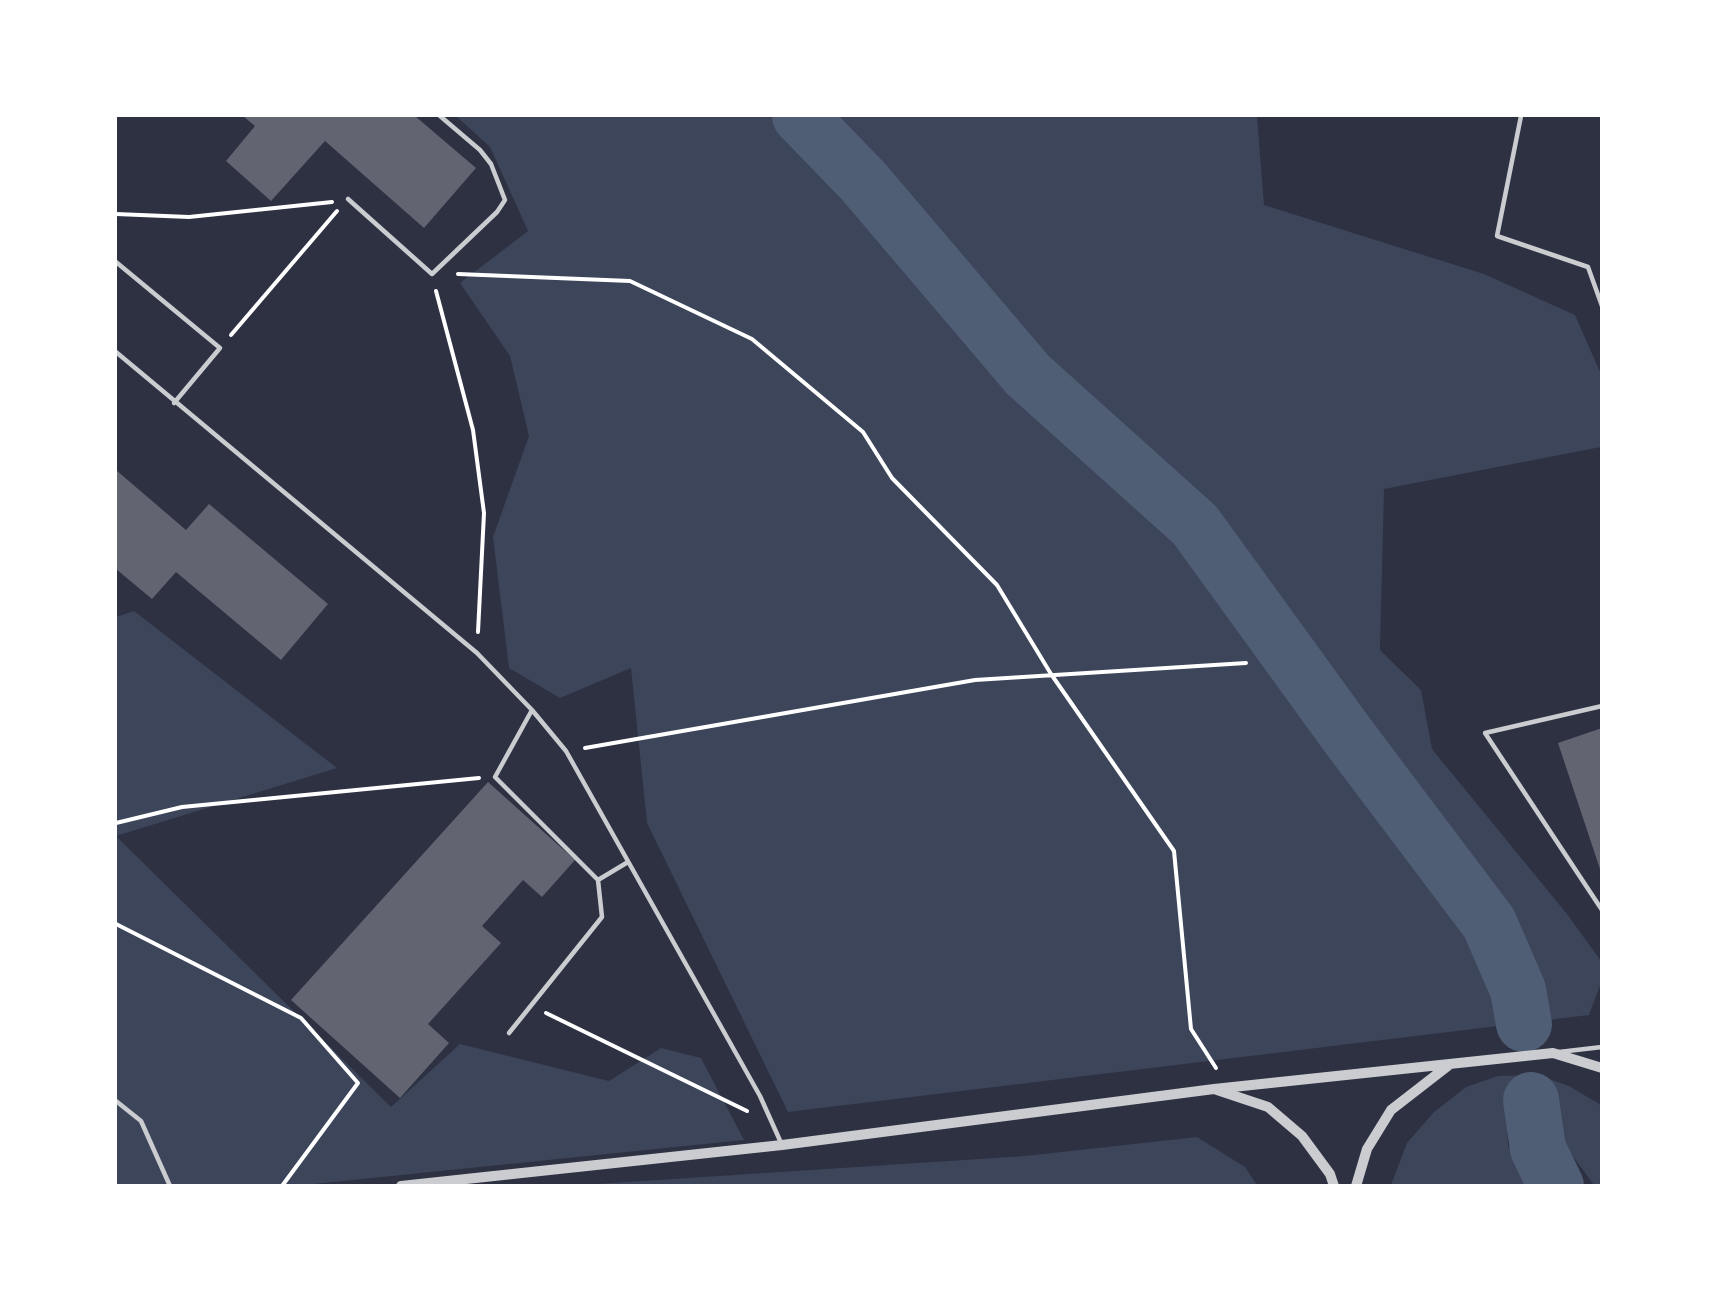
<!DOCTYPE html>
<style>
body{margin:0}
#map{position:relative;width:1717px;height:1301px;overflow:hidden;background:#2d3142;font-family:Helvetica,sans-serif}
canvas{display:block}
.frame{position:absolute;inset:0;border:117px solid #fff;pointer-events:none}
</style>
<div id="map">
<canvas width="1717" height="1301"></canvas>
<div class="frame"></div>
</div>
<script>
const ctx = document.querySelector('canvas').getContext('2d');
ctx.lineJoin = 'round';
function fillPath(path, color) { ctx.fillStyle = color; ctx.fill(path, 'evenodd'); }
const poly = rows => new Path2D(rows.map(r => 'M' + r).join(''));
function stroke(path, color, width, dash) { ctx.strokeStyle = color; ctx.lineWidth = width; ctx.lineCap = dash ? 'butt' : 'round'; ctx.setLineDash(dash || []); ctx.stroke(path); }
fillPath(poly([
 [456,116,1257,116,1264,205,1484,274,1575,315,1601,374,1601,447,1384,489,1380,650,1421,690,1432,749,1567,914,1601,961,1601,983,1589,1015,788,1112,647,823,631,668,560,698,509,668,493,537,529,436,510,356,460,283,528,231,490,147],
 [134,611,337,768,116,836,391,1107,460,1044,609,1081,661,1048,701,1058,744,1140,304,1185,116,1186,116,617],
 [1538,1075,1569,1086,1601,1105,1601,1185,1594,1185,1553,1129,1542,1092,1506,1100,1508,1146,1535,1185,1391,1185,1407,1143,1434,1112,1466,1087,1498,1076],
 [1197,1137,1245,1167,1257,1185,581,1185,1025,1156]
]), '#3c4559');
stroke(poly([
 [800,116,863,181,1028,375,1195,525,1348,736,1489,923,1518,990,1524,1024],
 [1531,1100,1538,1149,1556,1186]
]), '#4f5d75', 56);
fillPath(poly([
 [243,116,415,116,476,168,424,228,325,141,271,201,226,161,255,126],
 [116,470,186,530,209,504,328,604,281,660,176,572,152,599,116,569],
 [1602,728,1602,872,1601,872,1558,743],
 [488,782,575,860,542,897,523,880,482,926,501,943,428,1024,449,1043,400,1098,291,1000]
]), '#626471');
stroke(poly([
 [116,214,189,217,332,202],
 [458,274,630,281,752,339,863,432,892,478,997,585,1051,674,1174,851,1191,1029,1216,1068],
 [436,291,473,430,484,513,478,632],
 [231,335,337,211],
 [585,748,975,680,1246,663],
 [116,823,182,807,479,778],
 [116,924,301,1018,358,1083,282,1186],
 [546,1013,747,1111]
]), '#fff', 4);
stroke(poly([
 [1521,116,1497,236,1588,267,1602,306],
 [348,199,432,274,497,212,505,200,491,164,480,150,440,116],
 [116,262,220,348,174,403],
 [116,352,477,653,532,710,566,751,760,1096,782,1145],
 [1602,706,1485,733,1602,910],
 [532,710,495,777,598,880,628,862],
 [509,1033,602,917,598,880],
 [1559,1052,1602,1047],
 [116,1101,141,1121,170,1186]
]), '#caccd0', 4.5);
stroke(poly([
 [1217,1090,1268,1107,1302,1136,1330,1174,1334,1186],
 [401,1186,782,1145,1214,1089,1553,1053,1602,1068],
 [1356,1186,1367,1149,1391,1110,1449,1065]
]), '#caccd0', 10);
</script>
